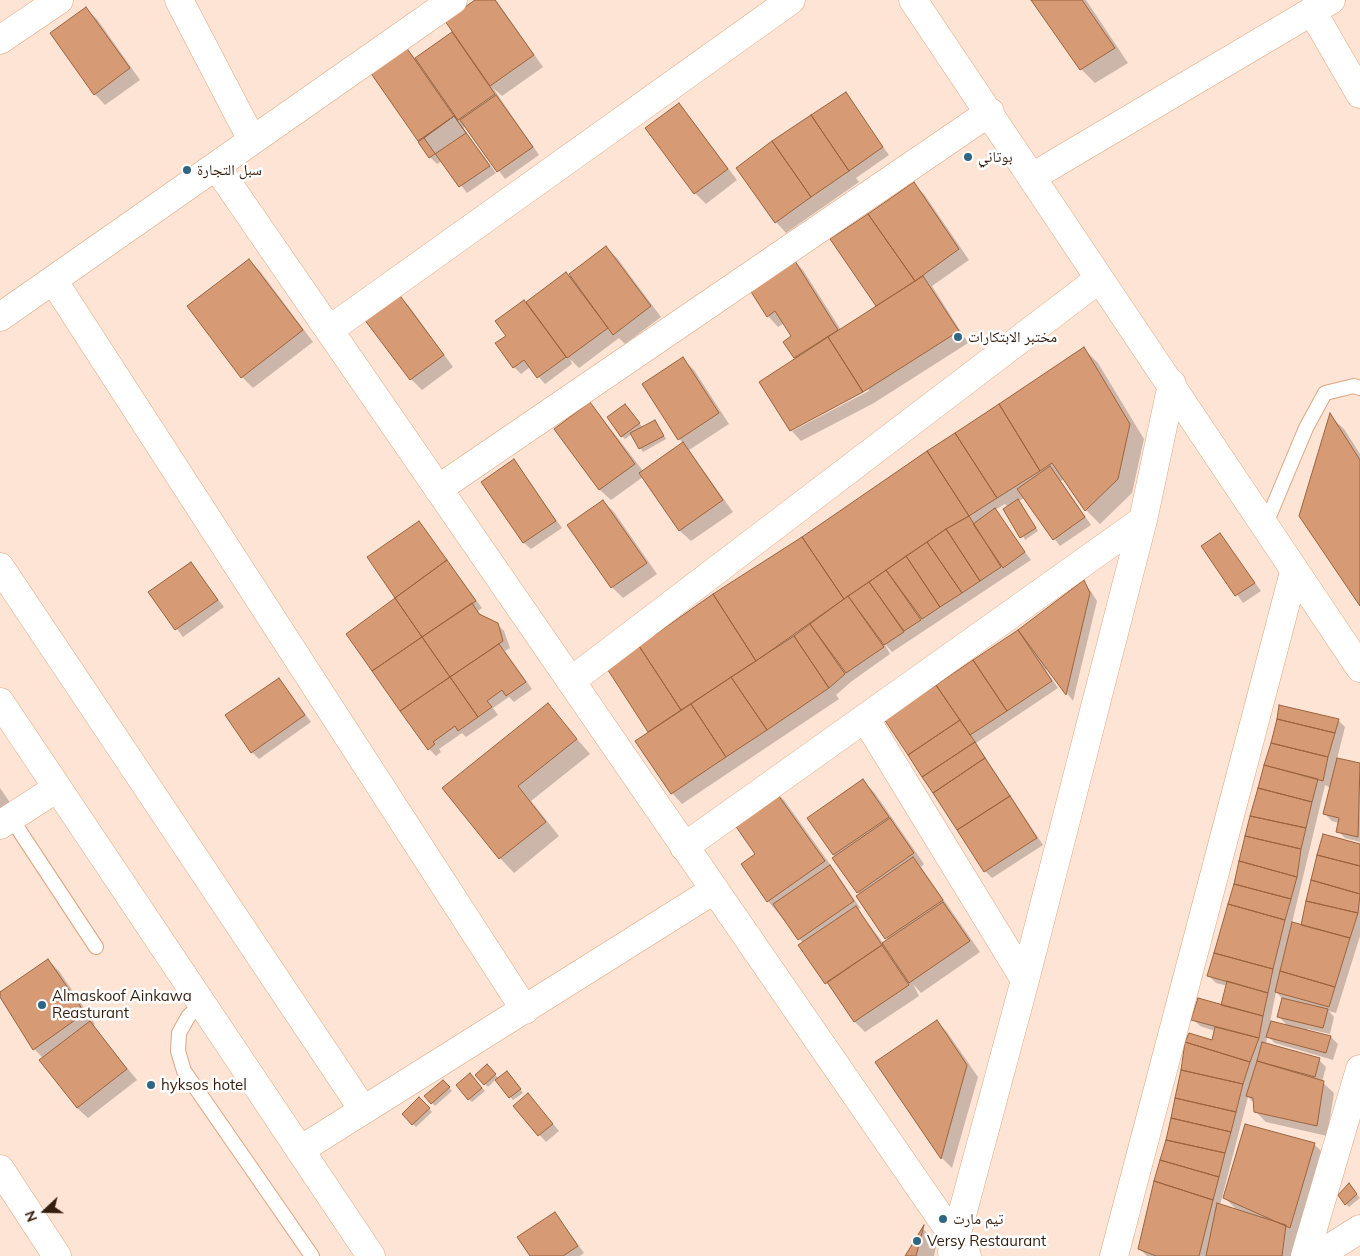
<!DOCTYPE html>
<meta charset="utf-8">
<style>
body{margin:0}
#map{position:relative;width:1360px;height:1256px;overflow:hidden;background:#fee4d4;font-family:Mulish,sans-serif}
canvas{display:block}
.north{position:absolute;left:20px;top:1186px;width:50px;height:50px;-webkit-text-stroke:4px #fff;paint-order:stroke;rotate:249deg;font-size:14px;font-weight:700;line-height:20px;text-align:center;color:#351e0e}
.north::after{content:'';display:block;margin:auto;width:18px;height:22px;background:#351e0e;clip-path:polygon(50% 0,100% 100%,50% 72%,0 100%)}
</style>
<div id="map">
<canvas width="1360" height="1256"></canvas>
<div class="north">N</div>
</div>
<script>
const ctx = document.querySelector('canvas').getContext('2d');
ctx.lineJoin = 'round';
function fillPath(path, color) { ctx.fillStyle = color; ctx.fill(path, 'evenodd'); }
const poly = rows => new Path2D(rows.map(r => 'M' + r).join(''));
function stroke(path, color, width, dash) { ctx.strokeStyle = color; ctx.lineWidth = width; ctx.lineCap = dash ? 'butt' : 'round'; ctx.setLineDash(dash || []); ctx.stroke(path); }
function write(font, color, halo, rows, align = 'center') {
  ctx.font = font + ' Mulish,"Noto Naskh Arabic",sans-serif'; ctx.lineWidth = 5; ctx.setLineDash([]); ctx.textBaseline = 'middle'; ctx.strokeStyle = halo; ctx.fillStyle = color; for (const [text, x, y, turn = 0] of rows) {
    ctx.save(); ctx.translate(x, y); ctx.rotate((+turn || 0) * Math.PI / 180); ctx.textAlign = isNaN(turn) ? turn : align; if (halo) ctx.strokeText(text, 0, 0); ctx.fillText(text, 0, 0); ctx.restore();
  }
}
fillPath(poly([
 [477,0,496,0,543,67,502,96,493,88,539,155,505,179,466,126,463,128,496,173,467,193,442,161,437,164,430,157,372,73,406,49,416,59,451,34,460,42],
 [1032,0,1086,0,1128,63,1095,83,1081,69],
 [86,9,97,19,140,80,105,105,95,94],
 [845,94,889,155,856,178,859,182,786,233,776,222],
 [678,105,689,116,737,180,706,204,695,193],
 [913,184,924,194,969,260,932,286,968,343,874,403,801,441,791,430,796,359,785,342,793,337,784,323,778,327,768,316,793,259,803,270,841,330,877,306,832,240],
 [868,389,869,391,792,431,792,429],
 [606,247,617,258,661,317,625,344,619,338,579,368,570,359,572,364,545,384,530,367,521,374,514,367,507,336,530,308],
 [249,260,260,271,313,342,253,388,242,377,189,306],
 [398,295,409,306,453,367,422,390,411,379,366,319],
 [1084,349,1098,363,1144,439,1132,493,1100,524,1086,510,1064,478,1061,481,1091,525,1060,546,1024,498,1019,501,1038,531,1025,540,1008,507,1005,504,995,510,1031,560,892,652,884,643,890,654,852,681,836,695,839,699,682,804,672,793,650,733,607,667],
 [683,359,694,370,729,424,689,450,733,512,691,541,680,531,643,477,611,500,600,490,556,429,590,404,600,415,643,471,683,444,643,384],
 [628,408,643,428,655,421,666,439,643,452,632,434,625,439,622,436],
 [1330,416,1344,429,1360,454,1360,604],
 [514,461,562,528,531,549,524,543],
 [603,501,614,512,657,574,623,598,612,587,569,525],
 [419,522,482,608,478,611,482,616,497,624,504,631,510,648,505,651,532,689,514,702,509,697,493,708,498,715,466,737,462,733,439,749,441,752,436,756,429,749,397,598],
 [1219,534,1261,591,1243,603,1203,546],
 [190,563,224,607,183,637,150,592],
 [1084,581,1097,601,1073,701,1048,668,1046,670,1058,688,976,743,1043,845,992,878,985,871,886,719,1018,631],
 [279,679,311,722,259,759,252,752],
 [548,705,590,754,531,801,559,836,514,873,500,858,444,788],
 [1338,720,1345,727,1337,759,1360,765,1360,842,1345,838,1338,831,1339,823,1332,821,1325,814,1331,788,1325,785,1292,923,1302,926,1360,845,1360,936,1336,1013,1329,1011,1334,1017,1330,1034,1308,1029,1307,1031,1331,1037,1338,1044,1333,1060,1275,1043,1267,1036,1266,1045,1319,1060,1326,1067,1322,1082,1334,1093,1327,1136,1266,1122,1255,1111,1254,1103,1248,1097,1220,1205,1237,1210,1224,1197,1314,1144,1325,1155,1300,1238,1296,1236,1294,1256,1147,1256,1140,1249,1215,1031,1200,1026,1193,1019,1222,1007,1228,986,1216,983,1209,976],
 [1276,992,1283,999,1279,1017,1288,1026,1270,1022],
 [863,781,874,792,924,864,921,867,980,952,921,993,913,984,919,996,865,1032,855,1022,800,945,803,943,768,901,743,864,757,854,773,790,784,800,837,874,860,908,858,910,884,944,889,941,858,897,860,895,809,818],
 [0,788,18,814,0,826],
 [48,960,59,971,95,1024,93,1026,137,1080,88,1118,77,1108,44,1059,34,1049,0,995],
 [937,1021,947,1032,978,1077,952,1168,942,1158,876,1062],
 [487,1066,499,1079,510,1075,523,1093,513,1100,496,1079,488,1087,477,1075],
 [473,1078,485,1091,472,1102,469,1099],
 [443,1081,452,1091,435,1106,426,1096],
 [419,1098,432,1112,416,1127,403,1114],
 [535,1102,559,1131,546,1142,514,1106],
 [1352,1188,1360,1198,1349,1207,1346,1204],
 [555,1213,584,1253,580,1256,531,1256],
 [923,1229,937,1242,934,1256,906,1256]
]), '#0003');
const building = poly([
 [475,0,495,0,534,55,490,86,445,21,475,0],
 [1031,0,1082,0,1115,48,1080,70,1031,0],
 [86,7,130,68,94,95,50,33,86,7],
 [452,32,495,94,458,120,415,58,452,32],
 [406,47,454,116,418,141,370,72,406,47],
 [846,92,883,147,849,171,811,115,846,92],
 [496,95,533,147,497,172,460,120,496,95],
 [679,103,728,169,694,194,645,128,679,103],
 [811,115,849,171,811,197,772,141,811,115],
 [454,116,466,133,429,158,418,142,454,116],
 [454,116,490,166,459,187,424,138,454,116],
 [772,141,811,197,775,223,736,168,772,141],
 [914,182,959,249,915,281,868,214,914,182],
 [868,214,915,281,876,306,830,239,868,214],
 [606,246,651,306,613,335,569,274,606,246],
 [793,258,838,330,794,358,783,342,791,336,775,311,767,317,748,287,793,258],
 [249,259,303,330,241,378,187,306,249,259],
 [566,272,608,328,567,358,526,302,566,272],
 [923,276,959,331,863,392,828,337,923,276],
 [398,293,444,355,410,380,364,319,398,293],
 [524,300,566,357,537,378,524,360,513,368,495,343,506,336,495,321,524,300],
 [828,337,863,392,790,431,759,382,828,337],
 [1084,347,1130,424,1118,479,1085,511,1052,463,1040,471,999,404,1084,347],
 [683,357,719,413,678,440,642,384,683,357],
 [590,402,635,464,599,490,554,429,590,402],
 [625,404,640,423,621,437,607,417,625,404],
 [999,404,1040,471,997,498,955,433,999,404],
 [1330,413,1360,460,1360,606,1299,516,1330,413],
 [655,420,664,436,639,449,630,433,655,420],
 [955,433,997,498,969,516,927,451,955,433],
 [683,442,723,500,679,531,639,473,683,442],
 [927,451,969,516,946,529,844,599,802,537,927,451],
 [514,459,556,521,523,543,481,482,514,459],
 [1050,466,1085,517,1053,540,1017,489,1050,466],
 [1018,499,1036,528,1020,538,1003,509,1018,499],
 [603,500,647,563,611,588,567,525,603,500],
 [995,508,1025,552,1003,568,973,524,995,508],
 [969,516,1001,567,980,581,946,529,969,516],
 [419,521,447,560,395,598,367,557,419,521],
 [946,529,980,581,962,593,927,542,946,529],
 [1220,533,1255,583,1235,596,1201,546,1220,533],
 [802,537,844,599,756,661,713,594,802,537],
 [927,542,962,593,940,607,906,556,927,542],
 [906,556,940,607,922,619,886,570,906,556],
 [447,560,476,601,422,637,395,598,447,560],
 [191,562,218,600,175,630,148,592,191,562],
 [886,570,921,620,904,631,869,582,886,570],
 [1084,580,1090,593,1066,695,1018,630,1084,580],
 [869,582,904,632,884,645,848,596,869,582],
 [713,594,756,661,681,710,639,646,713,594],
 [848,596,884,647,846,673,810,624,848,596],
 [395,598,422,637,372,671,346,634,395,598],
 [472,603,479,614,498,623,503,641,450,677,422,637,472,603],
 [810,624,845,674,829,688,794,636,810,624],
 [1018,630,1052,681,1007,711,973,660,1018,630],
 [794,636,829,688,767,730,731,677,794,636],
 [422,637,450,677,400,711,372,671,422,637],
 [499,644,526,682,506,696,502,690,487,701,492,707,478,717,450,677,499,644],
 [639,646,681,710,648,732,606,667,639,646],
 [973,660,1007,711,970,735,936,685,973,660],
 [450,677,478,717,458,731,455,726,433,742,435,744,428,750,400,711,450,677],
 [731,677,767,730,726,757,691,704,731,677],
 [279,678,305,715,251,753,225,715,279,678],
 [936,685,960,720,908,755,884,719,936,685],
 [548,703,577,739,518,786,546,822,499,859,442,788,548,703],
 [691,704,726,757,671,794,635,741,691,704],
 [1279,705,1339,719,1335,733,1277,719,1279,705],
 [1277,719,1335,733,1328,757,1271,743,1277,719],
 [960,720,975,742,922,777,908,755,960,720],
 [975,742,985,758,933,793,922,777,975,742],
 [1271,743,1328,757,1323,781,1264,765,1271,743],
 [985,758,1010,796,957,830,933,793,985,758],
 [1337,758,1360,763,1358,837,1336,832,1339,818,1323,814,1337,758],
 [1264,765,1318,779,1312,802,1258,788,1264,765],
 [863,779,889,817,833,855,807,818,863,779],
 [773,788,825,861,767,902,741,864,755,854,730,818,773,788],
 [1258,788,1312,802,1306,828,1250,816,1258,788],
 [1010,796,1037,838,984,872,957,830,1010,796],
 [1250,816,1306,828,1301,849,1245,836,1250,816],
 [890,818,914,853,857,893,832,858,890,818],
 [1323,834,1360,844,1360,866,1317,855,1323,834],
 [1245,836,1301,849,1297,877,1239,861,1245,836],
 [1317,855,1360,866,1360,894,1311,880,1317,855],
 [913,857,943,900,885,939,856,896,913,857],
 [1239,861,1297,877,1291,899,1234,884,1239,861],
 [830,865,854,901,798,940,773,904,830,865],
 [1311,880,1360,894,1358,913,1306,901,1311,880],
 [1234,884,1291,899,1285,920,1228,904,1234,884],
 [1306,901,1358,913,1350,938,1301,925,1306,901],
 [943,902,970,941,909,983,882,943,943,902],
 [1228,904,1285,920,1273,969,1214,953,1228,904],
 [856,906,882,945,825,984,798,945,856,906],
 [1292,922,1350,938,1335,987,1280,971,1292,922],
 [882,945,909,985,854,1022,827,982,882,945],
 [1214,953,1273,969,1268,993,1207,976,1214,953],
 [48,959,85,1013,33,1050,0,997,0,992,48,959],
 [1280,971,1335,987,1329,1007,1275,992,1280,971],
 [1227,981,1268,993,1263,1016,1221,1005,1227,981],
 [1198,998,1263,1016,1259,1038,1191,1020,1198,998],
 [1282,998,1328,1009,1323,1028,1277,1017,1282,998],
 [937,1020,967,1065,941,1159,875,1062,937,1020],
 [90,1021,127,1069,77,1108,39,1060,90,1021],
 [1271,1021,1331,1036,1326,1053,1266,1037,1271,1021],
 [1215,1027,1259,1038,1250,1062,1185,1042,1189,1033,1212,1040,1215,1027],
 [1185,1042,1250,1062,1243,1084,1181,1070,1185,1042],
 [1262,1042,1320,1058,1315,1077,1257,1061,1262,1042],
 [1257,1061,1324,1081,1317,1126,1254,1112,1253,1098,1246,1096,1257,1061],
 [487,1064,496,1074,484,1085,475,1075,487,1064],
 [1181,1070,1243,1084,1236,1112,1175,1098,1181,1070],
 [507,1071,521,1089,509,1098,495,1080,507,1071],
 [470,1073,482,1088,468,1100,456,1085,470,1073],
 [443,1080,450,1087,431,1104,424,1096,443,1080],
 [528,1093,553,1124,538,1136,513,1106,528,1093],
 [419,1097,430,1108,412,1125,402,1114,419,1097],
 [1175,1098,1236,1112,1231,1132,1171,1118,1175,1098],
 [1171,1118,1231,1132,1225,1153,1166,1140,1171,1118],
 [1245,1124,1315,1143,1290,1228,1223,1198,1245,1124],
 [1166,1140,1225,1153,1219,1177,1160,1160,1166,1140],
 [1160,1160,1219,1177,1213,1200,1154,1181,1160,1160],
 [1154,1181,1213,1200,1199,1256,1156,1256,1138,1249,1154,1181],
 [1349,1183,1357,1194,1345,1205,1338,1195,1349,1183],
 [1217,1203,1286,1225,1282,1256,1206,1256,1217,1203],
 [555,1212,578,1246,563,1256,530,1256,517,1237,555,1212],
 [924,1225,916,1256,905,1256,924,1225]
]);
fillPath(building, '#d69a74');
stroke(building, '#9b633e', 1);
const service = poly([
 [1265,526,1306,428,1325,393,1354,386,1360,388],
 [11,818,96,947],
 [200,1004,188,1017,179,1033,178,1051,184,1071,312,1256]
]);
const minor = poly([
 [179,0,252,140],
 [913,0,1360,668],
 [1312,11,1360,94],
 [0,40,59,0],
 [216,166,967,1256],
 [1032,177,1331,0],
 [53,280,525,1010],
 [0,317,453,0],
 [329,330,791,0],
 [438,489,990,112],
 [0,567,362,1108],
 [571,681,1099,279],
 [865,718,1025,980],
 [0,825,57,788],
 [684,847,1143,520],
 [300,1150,714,890],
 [0,1169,57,1256],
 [952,1252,1025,980,1143,520,1172,384],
 [1114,1256,1294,572],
 [1305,1256,1360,1069],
 [1317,1256,1360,1229]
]);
const secondary = poly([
 [0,702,371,1256]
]);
stroke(service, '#e1a47e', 16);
stroke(minor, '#e1a47e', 29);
stroke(secondary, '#e1a47e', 29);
stroke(service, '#fff', 14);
stroke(minor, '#fff', 28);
stroke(secondary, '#fff', 28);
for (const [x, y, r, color] of [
 [968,157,5,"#306682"],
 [187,170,5,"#306682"],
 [958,337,5,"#306682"],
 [42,1005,5,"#306682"],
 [151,1085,5,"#306682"],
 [943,1219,5,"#306682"],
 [917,1241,5,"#306682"]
]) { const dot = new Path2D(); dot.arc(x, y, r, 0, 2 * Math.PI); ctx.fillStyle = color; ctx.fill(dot); stroke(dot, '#fff', 2); }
write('15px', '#351e0e', '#fff', [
 ["بوتاني",978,157],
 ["سبل التجارة",197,170],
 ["مختبر الابتكارات",968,337],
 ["Almaskoof Ainkawa",52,996],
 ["Reasturant",52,1013],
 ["hyksos hotel",161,1085],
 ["تيم مارت",953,1219],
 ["Versy Restaurant",927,1241]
], 'left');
</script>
